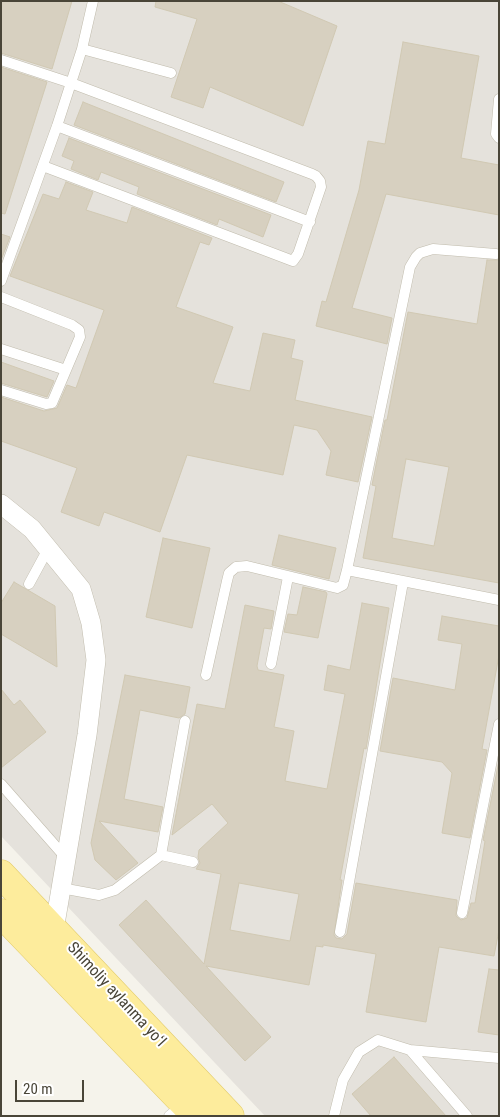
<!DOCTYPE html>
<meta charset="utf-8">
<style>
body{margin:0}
#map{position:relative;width:500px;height:1117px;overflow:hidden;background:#f5f3eb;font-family:"Roboto Condensed",sans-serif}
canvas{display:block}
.frame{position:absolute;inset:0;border:2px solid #494538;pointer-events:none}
.scale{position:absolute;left:15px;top:1080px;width:69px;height:22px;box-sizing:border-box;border:2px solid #494538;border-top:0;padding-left:6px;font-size:15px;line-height:18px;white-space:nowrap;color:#494538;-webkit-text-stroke:4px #fff;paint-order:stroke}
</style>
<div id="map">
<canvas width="500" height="1117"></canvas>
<div class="frame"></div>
<div class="scale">20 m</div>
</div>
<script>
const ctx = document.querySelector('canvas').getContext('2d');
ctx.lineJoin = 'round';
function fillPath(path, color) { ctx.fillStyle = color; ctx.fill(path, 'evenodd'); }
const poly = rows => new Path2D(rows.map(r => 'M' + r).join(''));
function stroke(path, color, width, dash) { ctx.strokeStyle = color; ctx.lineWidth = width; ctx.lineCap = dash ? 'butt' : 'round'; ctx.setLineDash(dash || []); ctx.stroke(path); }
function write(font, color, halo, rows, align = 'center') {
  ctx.font = font + ' "Roboto Condensed",sans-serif'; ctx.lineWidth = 4; ctx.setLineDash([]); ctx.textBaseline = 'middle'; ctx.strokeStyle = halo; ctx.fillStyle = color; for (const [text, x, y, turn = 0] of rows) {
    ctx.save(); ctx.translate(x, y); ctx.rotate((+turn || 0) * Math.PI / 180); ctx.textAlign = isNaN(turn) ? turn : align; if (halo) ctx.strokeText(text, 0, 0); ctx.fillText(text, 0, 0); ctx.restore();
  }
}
fillPath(poly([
 [1,1,499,1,499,1116,265,1116,1,836]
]), '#e5e2dc');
const building = poly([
 [1,1,72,1,52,69,1,53,1,1],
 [156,1,278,1,337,26,303,126,210,87,203,108,171,97,197,19,155,7,156,1],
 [403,42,479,56,461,158,499,165,499,215,386,194,352,308,392,318,387,344,316,326,322,301,326,302,359,190,368,141,385,144,403,42],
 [1,67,47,82,5,214,1,213,1,67],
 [83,102,284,182,276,202,74,125,83,102],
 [69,138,271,215,263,237,219,219,217,225,137,194,139,187,101,172,98,180,71,169,74,161,62,156,69,138],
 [66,182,93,192,86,210,127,223,132,207,212,238,209,245,200,242,176,307,233,327,213,383,250,391,263,333,295,340,291,358,303,361,295,400,372,417,358,482,326,475,331,451,317,430,294,425,283,475,187,455,160,532,104,512,99,526,61,512,77,468,1,441,1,397,44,411,57,408,67,385,76,388,104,310,10,276,43,194,59,199,66,182],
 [1,234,10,237,1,260,1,234],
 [487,260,499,260,499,583,363,558,376,486,372,485,385,420,387,420,408,312,477,324,487,260],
 [406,459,449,467,434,546,392,538,406,459],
 [1,362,54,381,47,397,1,383,1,362],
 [279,535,336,548,329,579,272,565,279,535],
 [163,538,210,548,192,628,146,617,163,538],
 [14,582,55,606,57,667,1,634,1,603,14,582],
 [303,587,326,592,327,594,318,638,284,632,288,614,297,615,303,587],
 [362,603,389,608,366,749,364,748,340,880,342,880,334,935,336,938,342,939,347,934,356,883,457,900,456,916,461,920,467,918,471,903,475,903,485,841,483,840,499,761,499,930,494,956,439,947,426,1022,366,1012,376,954,323,945,323,947,316,946,309,985,206,966,271,1037,245,1061,119,925,146,900,204,964,221,874,196,869,200,863,198,857,199,850,228,823,212,804,172,835,197,704,225,709,245,605,274,611,271,629,264,628,257,666,258,670,284,675,274,727,294,731,285,781,327,789,345,694,324,690,328,665,350,670,362,603],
 [239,883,299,894,290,941,230,930,239,883],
 [442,616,499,626,499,655,482,749,487,750,470,838,442,833,452,773,442,762,380,751,393,678,455,690,462,644,438,640,442,616],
 [125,675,190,687,185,714,179,718,140,710,124,799,163,807,158,832,99,821,138,863,116,880,95,860,91,843,125,675],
 [1,689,14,705,20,700,46,732,1,768,1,689],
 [489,969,499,970,499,1035,478,1032,489,969],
 [394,1057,446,1116,371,1116,352,1094,394,1057]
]);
fillPath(building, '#d7d0c0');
stroke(building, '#d1c9b3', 1);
const lane = poly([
 [82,49,171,73],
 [1,60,71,83,312,174,316,176,320,181,321,187,298,254,293,261,43,166],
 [499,99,496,134,499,138],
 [57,126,310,222],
 [1,281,57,126,82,49,93,1],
 [1,297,72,325,79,330,80,337,52,403,46,404,1,390],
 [1,349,66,370],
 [347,570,410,267,416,257,420,253,433,249,496,254],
 [29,584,48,549],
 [271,664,288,577],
 [206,675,227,581,229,573,236,567,247,566,337,588,343,585,347,570,499,600],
 [1,784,66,858],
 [161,855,185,721],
 [61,888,99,895,115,890,161,855,193,862],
 [462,913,499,724],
 [340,932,403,582],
 [410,1050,467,1116],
 [169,1116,184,1104],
 [334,1116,343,1080,359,1052,378,1040,410,1050,499,1058]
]);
const street = poly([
 [1,504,32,529,81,589,91,623,96,660,87,735,54,930]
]);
const primary = poly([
 [1,874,230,1116],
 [1,913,196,1116]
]);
stroke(lane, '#c1bcad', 11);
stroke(street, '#c1bcad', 20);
stroke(primary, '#e3cc6b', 29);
stroke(lane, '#fff', 10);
stroke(street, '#fff', 19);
stroke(primary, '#fdec9c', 28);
write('16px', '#494538', '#fff', [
 ["Shimoliy aylanma yoʻl",116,995,47]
]);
</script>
